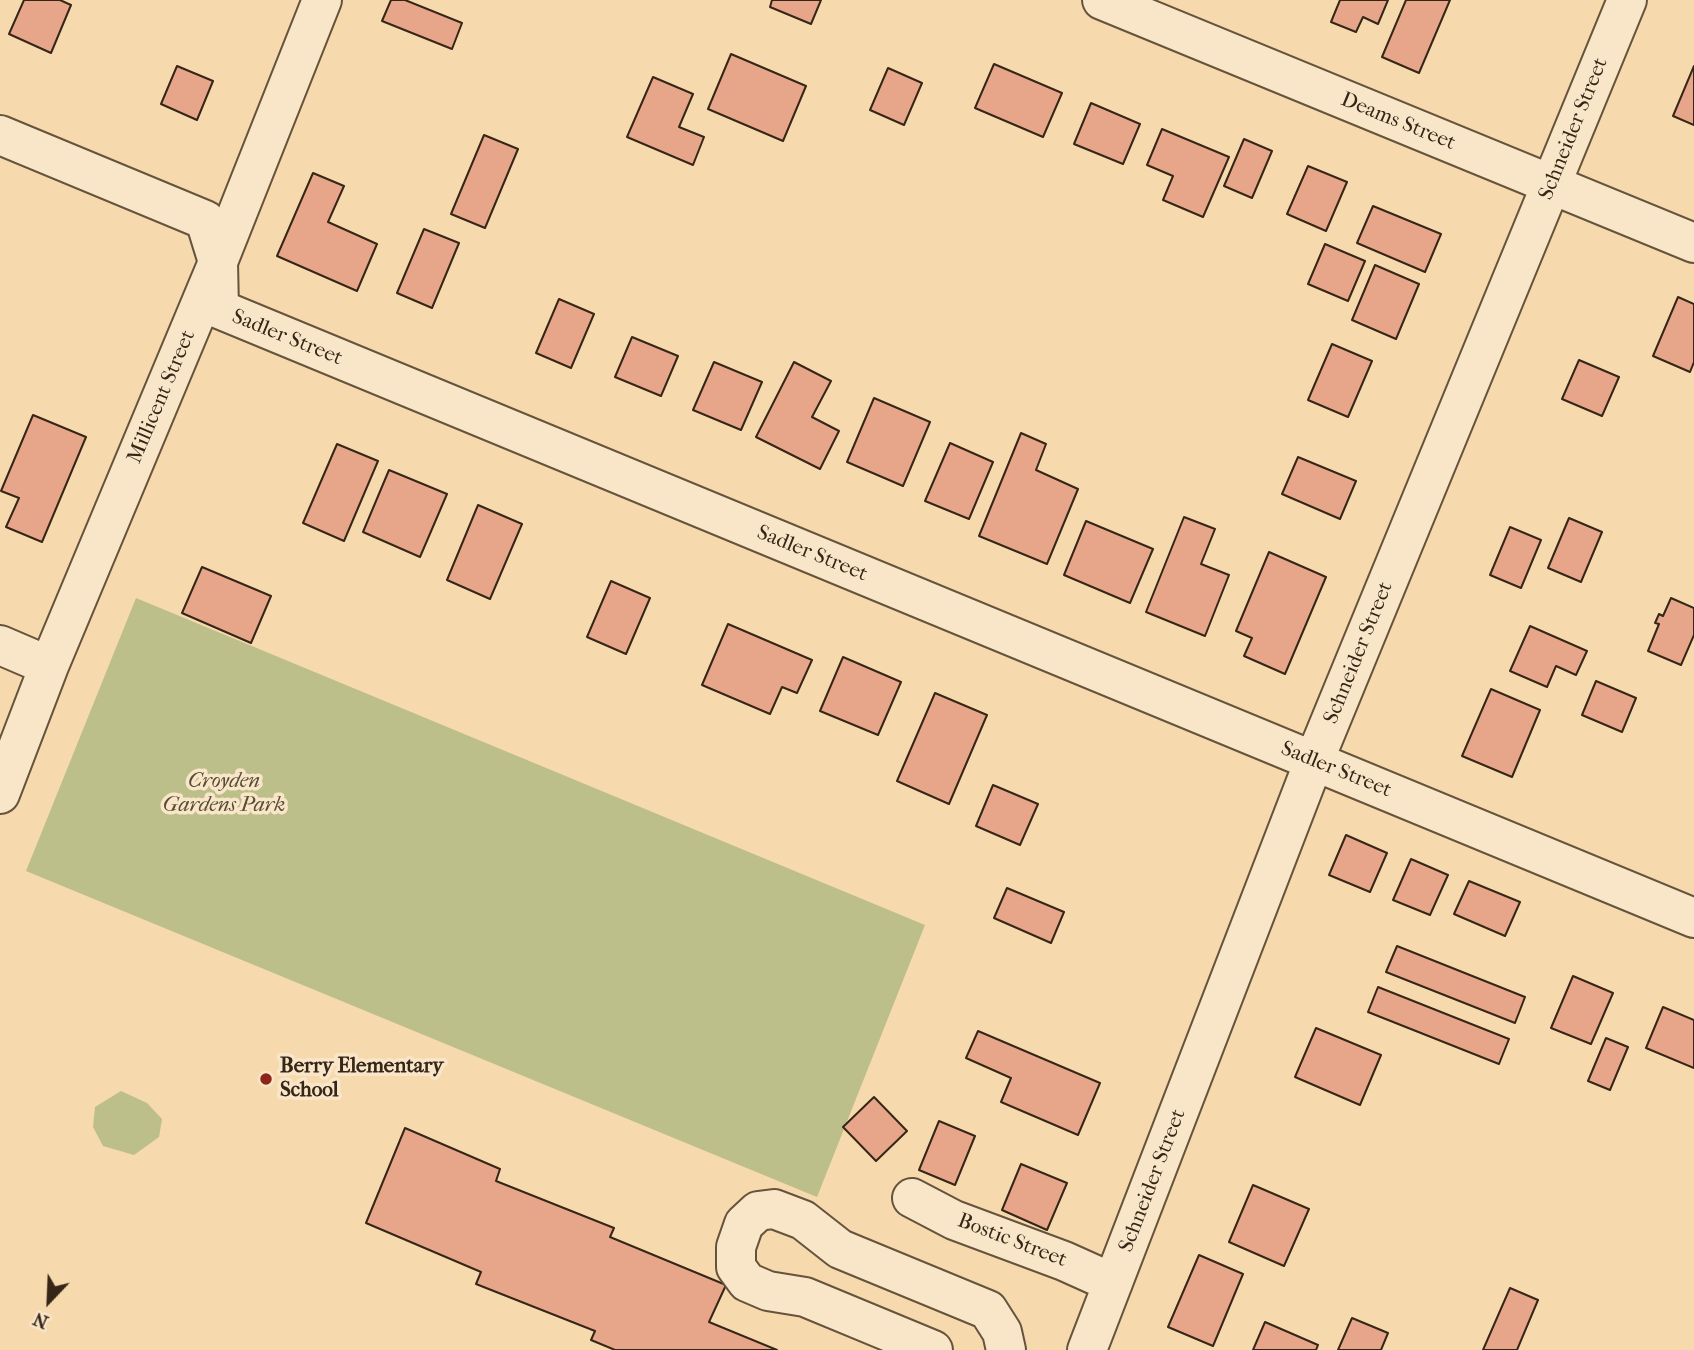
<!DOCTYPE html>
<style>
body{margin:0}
#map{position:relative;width:1694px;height:1350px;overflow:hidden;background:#f6d9ac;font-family:"IM FELL French Canon",serif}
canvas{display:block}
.north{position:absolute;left:14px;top:1266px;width:70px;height:70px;-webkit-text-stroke:5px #f9e6c9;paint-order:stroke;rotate:203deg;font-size:19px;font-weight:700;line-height:28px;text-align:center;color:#352617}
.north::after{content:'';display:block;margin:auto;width:24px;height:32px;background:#352617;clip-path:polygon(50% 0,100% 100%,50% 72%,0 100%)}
</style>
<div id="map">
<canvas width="1694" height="1350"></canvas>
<div class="north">N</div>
</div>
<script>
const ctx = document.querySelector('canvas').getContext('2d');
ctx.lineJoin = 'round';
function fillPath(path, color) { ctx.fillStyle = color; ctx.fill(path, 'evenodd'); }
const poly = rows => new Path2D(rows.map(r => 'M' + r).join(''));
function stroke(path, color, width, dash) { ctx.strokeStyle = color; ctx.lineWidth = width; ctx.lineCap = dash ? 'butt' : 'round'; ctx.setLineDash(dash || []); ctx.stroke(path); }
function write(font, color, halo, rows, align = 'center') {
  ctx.font = font + ' "IM FELL French Canon",serif'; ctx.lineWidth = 7; ctx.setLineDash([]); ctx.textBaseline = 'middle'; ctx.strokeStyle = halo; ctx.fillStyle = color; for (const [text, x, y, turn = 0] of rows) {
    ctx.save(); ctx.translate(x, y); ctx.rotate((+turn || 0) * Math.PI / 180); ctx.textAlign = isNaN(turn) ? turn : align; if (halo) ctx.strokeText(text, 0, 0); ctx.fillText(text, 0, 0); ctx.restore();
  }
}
fillPath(poly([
 [136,598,925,925,817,1197,26,871],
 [121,1091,147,1103,162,1119,159,1137,134,1155,103,1146,93,1127,95,1107]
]), '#bcbf89');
const building = poly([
 [24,0,60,0,71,5,51,53,9,34,24,0],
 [391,0,405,0,462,23,452,49,382,21,391,0],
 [772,0,821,0,811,24,770,7,772,0],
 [1340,0,1388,0,1378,24,1363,17,1356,32,1331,22,1340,0],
 [1406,0,1450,0,1419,73,1382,57,1406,0],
 [731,54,806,86,783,141,708,109,731,54],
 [994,64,1062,93,1043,137,975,108,994,64],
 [177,66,213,81,197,120,161,104,177,66],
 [1694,66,1694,125,1673,116,1694,66],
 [888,68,922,83,904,125,870,110,888,68],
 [653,77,693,94,679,127,704,137,693,165,627,137,653,77],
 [1091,103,1140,124,1123,164,1074,144,1091,103],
 [1162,129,1229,157,1203,217,1163,200,1173,176,1147,165,1162,129],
 [484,135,518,149,485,228,451,214,484,135],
 [1244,139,1272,151,1252,198,1224,186,1244,139],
 [1308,166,1347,182,1326,231,1287,214,1308,166],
 [313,173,344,186,328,222,377,244,357,291,277,256,313,173],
 [1373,206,1441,234,1425,272,1357,243,1373,206],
 [424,229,459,243,432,308,397,293,424,229],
 [1325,244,1365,261,1348,301,1308,284,1325,244],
 [1375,265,1419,284,1396,339,1352,320,1375,265],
 [1678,297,1694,304,1694,362,1690,372,1653,356,1678,297],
 [559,299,594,314,571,368,536,353,559,299],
 [632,337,678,356,661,396,615,377,632,337],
 [1332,344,1372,361,1348,417,1308,400,1332,344],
 [1579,360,1619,377,1602,416,1562,399,1579,360],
 [714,362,762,382,741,430,693,410,714,362],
 [794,362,831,381,812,417,839,431,820,469,756,437,794,362],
 [874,398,930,422,903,486,847,462,874,398],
 [33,415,86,437,42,542,6,527,19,498,1,491,33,415],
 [1021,433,1046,444,1036,470,1078,489,1047,564,979,536,1021,433],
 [950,443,993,462,969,519,925,501,950,443],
 [337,444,378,461,344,541,303,523,337,444],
 [1298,457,1356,481,1340,519,1282,494,1298,457],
 [389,470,447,494,420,557,363,532,389,470],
 [478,505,522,524,490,599,447,580,478,505],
 [1184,517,1215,529,1201,564,1229,575,1205,636,1146,612,1184,517],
 [1569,518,1602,532,1581,582,1548,568,1569,518],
 [1086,521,1153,549,1130,603,1064,575,1086,521],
 [1510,527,1541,540,1521,588,1490,575,1510,527],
 [1269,552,1326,577,1285,674,1244,656,1252,638,1236,631,1269,552],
 [202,567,271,596,251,643,182,613,202,567],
 [611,581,650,598,626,654,587,637,611,581],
 [1671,598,1694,608,1694,635,1681,665,1648,651,1659,624,1655,623,1659,614,1663,616,1671,598],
 [728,624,812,660,797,693,782,687,770,714,702,685,728,624],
 [1530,626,1587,651,1576,675,1556,666,1547,687,1510,671,1530,626],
 [843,657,901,682,878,735,820,711,843,657],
 [1596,681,1636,698,1622,732,1582,715,1596,681],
 [1491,689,1540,710,1512,777,1462,756,1491,689],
 [935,693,987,715,949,804,897,781,935,693],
 [993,785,1038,804,1020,845,976,826,993,785],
 [1346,835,1387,853,1370,892,1329,875,1346,835],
 [1411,859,1448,875,1430,915,1393,900,1411,859],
 [1469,881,1520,902,1505,936,1454,914,1469,881],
 [1007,888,1064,912,1051,943,994,918,1007,888],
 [1397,946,1525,997,1515,1023,1386,972,1397,946],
 [1573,976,1613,993,1591,1044,1551,1028,1573,976],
 [1378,987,1509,1039,1499,1064,1368,1012,1378,987],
 [1663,1007,1694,1020,1694,1068,1646,1048,1663,1007],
 [1316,1028,1381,1055,1360,1105,1295,1077,1316,1028],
 [978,1031,1100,1083,1078,1135,1001,1102,1011,1078,966,1058,978,1031],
 [1606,1038,1628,1047,1610,1090,1588,1081,1606,1038],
 [874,1097,907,1131,876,1161,843,1127,874,1097],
 [939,1121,975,1136,955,1185,919,1170,939,1121],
 [405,1128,500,1169,496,1181,614,1228,610,1237,726,1285,709,1322,777,1350,615,1350,591,1340,595,1331,476,1284,481,1272,366,1223,405,1128],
 [1021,1164,1067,1183,1047,1230,1002,1210,1021,1164],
 [1253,1185,1309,1209,1284,1266,1229,1242,1253,1185],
 [1199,1255,1243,1274,1213,1346,1168,1327,1199,1255],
 [1510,1288,1538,1300,1517,1350,1483,1350,1510,1288],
 [1352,1318,1388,1333,1381,1350,1338,1350,1352,1318],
 [1265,1322,1318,1345,1316,1350,1253,1350,1265,1322]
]);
fillPath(building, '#e7a68a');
stroke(building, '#352617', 2);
const minor = poly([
 [1102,0,1694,243],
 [0,135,205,220,218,262,219,309,1694,918],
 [0,645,49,666],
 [0,794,49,666,218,262,322,0],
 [912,1198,954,1220,1064,1261,1113,1283],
 [933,1350,805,1297,768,1291,747,1282,736,1267,736,1247,744,1224,758,1211,774,1209,803,1220,840,1249,988,1310,1002,1332,1006,1350],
 [1087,1350,1314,761,1627,0]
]);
stroke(minor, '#65533c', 42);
stroke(minor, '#f9e6c9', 38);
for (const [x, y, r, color] of [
 [266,1079,7,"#8f2418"]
]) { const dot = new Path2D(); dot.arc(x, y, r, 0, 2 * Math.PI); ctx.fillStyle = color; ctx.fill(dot); stroke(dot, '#f9e6c9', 2.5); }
write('21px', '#352617', '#f9e6c9', [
 ["Deams Street",1398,122,22],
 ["Schneider Street",1574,129,-68],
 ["Sadler Street",287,338,22],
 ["Millicent Street",162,397,-67],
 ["Sadler Street",812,554,22],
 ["Schneider Street",1359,653,-68],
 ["Sadler Street",1336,770,22],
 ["Schneider Street",1153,1181,-69],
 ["Bostic Street",1012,1241,21]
]);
write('italic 21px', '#574c34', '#f9e6c9', [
 ["Croyden",224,782],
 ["Gardens Park",224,806]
]);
write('bold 21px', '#352617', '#f9e6c9', [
 ["Berry Elementary",280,1067],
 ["School",280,1091]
], 'left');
</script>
